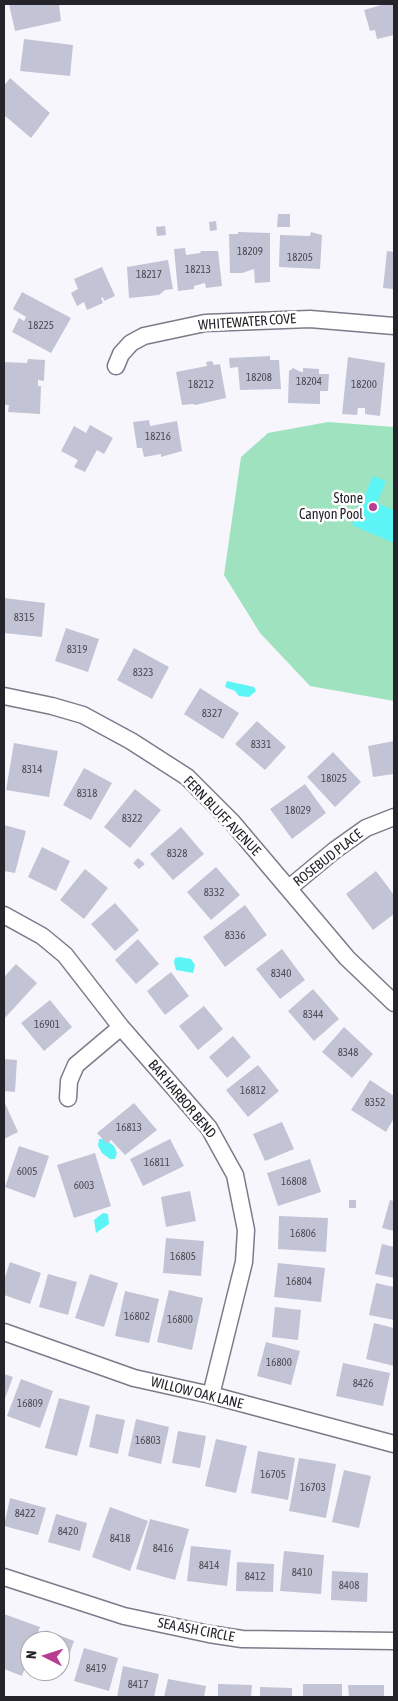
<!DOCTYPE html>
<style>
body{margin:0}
#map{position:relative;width:398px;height:1701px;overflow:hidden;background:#f7f6fd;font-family:"Asap Condensed",sans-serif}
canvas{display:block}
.frame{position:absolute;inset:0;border:5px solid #25242a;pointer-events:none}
.north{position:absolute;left:20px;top:1631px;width:50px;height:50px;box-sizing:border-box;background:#fff;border:1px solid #a8a7aa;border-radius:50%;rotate:275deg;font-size:14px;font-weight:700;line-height:20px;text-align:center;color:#25242a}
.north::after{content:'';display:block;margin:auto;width:18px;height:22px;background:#b53d92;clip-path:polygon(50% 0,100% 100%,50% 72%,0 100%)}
</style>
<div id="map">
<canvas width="398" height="1701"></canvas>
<div class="frame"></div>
<div class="north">N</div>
</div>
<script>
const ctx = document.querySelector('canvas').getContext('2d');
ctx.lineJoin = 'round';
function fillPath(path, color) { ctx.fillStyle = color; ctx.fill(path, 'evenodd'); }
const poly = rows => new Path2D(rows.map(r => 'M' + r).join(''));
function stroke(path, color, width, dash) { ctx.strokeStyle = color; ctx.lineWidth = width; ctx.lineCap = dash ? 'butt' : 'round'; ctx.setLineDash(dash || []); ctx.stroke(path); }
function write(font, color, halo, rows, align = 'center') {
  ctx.font = font + ' "Asap Condensed",sans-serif'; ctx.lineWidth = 5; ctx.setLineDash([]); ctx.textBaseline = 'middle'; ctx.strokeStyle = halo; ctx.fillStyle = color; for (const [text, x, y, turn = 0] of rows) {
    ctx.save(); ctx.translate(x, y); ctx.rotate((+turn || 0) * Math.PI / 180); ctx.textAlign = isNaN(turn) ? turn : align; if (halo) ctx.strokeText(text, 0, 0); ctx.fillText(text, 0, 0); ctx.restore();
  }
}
fillPath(poly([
 [328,422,394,427,394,701,310,686,260,633,224,575,241,457,268,433]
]), '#9fe2bf');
fillPath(poly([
 [373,476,386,481,377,503,394,510,394,543,352,525],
 [227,681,254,687,256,691,249,697,239,696,235,691,225,687],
 [179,957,191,959,195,965,193,973,176,970,174,962,175,958],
 [99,1139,105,1139,114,1146,117,1153,115,1159,110,1159,102,1153,98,1146],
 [103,1213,108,1214,109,1224,96,1233,94,1220]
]), '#5df4f6');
fillPath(poly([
 [9,4,59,4,61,21,15,31],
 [385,4,394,4,394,35,377,39,375,30,370,31,364,10],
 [24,39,73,45,70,76,20,71],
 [10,78,50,113,31,138,4,115,4,86],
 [278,214,290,214,290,227,277,227],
 [216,221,217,230,210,231,209,222],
 [165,226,166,235,157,236,156,227],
 [238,232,270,233,270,282,255,283,254,269,242,273,230,273,229,234,238,234],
 [311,232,322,235,320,269,279,267,280,235,310,236],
 [185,248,186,255,200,253,201,251,218,251,222,286,206,288,205,283,194,286,194,289,178,291,174,249],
 [387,251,394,252,394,289,383,288],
 [168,260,173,289,165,290,159,295,129,298,127,267],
 [102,267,115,296,104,301,103,297,101,298,103,303,87,310,84,302,77,306,71,293,78,289,74,279],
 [22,292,71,318,51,353,12,332,19,318,24,321,26,317,13,309],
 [270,356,270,360,279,360,281,389,240,390,238,367,230,368,229,358],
 [348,357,385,363,380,416,365,414,365,408,358,408,357,415,342,414],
 [28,359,45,360,44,381,38,380,38,386,41,386,40,414,8,412,9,405,4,405,4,362,27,363],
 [212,361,214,365,220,364,226,398,195,405,193,404,182,405,176,372,207,366,206,362],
 [293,368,301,372,303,372,303,368,319,369,319,374,329,374,328,391,320,391,320,404,288,403,289,371],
 [149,420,150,426,177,421,182,451,161,457,161,454,144,457,142,448,137,448,133,422],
 [90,425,113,438,104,454,97,450,85,472,74,467,78,460,61,451,74,426,86,433],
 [4,598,45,603,42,637,4,633],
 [66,628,99,639,88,672,55,661],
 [134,648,169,667,152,699,117,680],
 [200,688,239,713,223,739,184,714],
 [257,721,286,747,265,770,235,744],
 [394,741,394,774,373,777,368,746],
 [14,743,58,751,49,797,6,790],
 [333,752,361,782,335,807,307,777],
 [84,768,112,783,91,820,63,805],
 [305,784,326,813,292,839,270,809],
 [135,789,161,810,130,848,104,827],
 [4,825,26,831,15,873,4,871],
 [181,827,204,854,173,880,150,854],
 [42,847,70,861,56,891,28,877],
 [138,858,145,864,139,869,133,863],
 [216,867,240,895,211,920,187,892],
 [85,869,108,888,84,919,60,900],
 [376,871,394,895,394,914,373,930,346,894],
 [115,903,139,930,115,951,91,924],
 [245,905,267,935,225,967,203,937],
 [138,939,159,964,136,984,115,960],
 [282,949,305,980,280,999,256,969],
 [16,964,37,983,4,1019,4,977],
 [171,972,189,996,165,1015,147,991],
 [313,989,339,1019,314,1041,288,1011],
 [50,1000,72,1027,44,1051,21,1023],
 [204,1006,223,1029,198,1050,179,1026],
 [344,1027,373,1054,352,1078,322,1052],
 [233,1036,251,1057,227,1078,209,1057],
 [4,1059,17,1060,15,1092,4,1091],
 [258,1065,279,1091,248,1117,226,1090],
 [370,1080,394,1096,394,1118,386,1132,351,1110],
 [4,1101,18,1132,4,1139],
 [134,1103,157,1130,125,1155,111,1140,107,1144,97,1133],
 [282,1122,294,1149,265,1161,253,1134],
 [170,1139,184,1166,143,1186,130,1159],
 [19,1146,49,1156,35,1198,5,1187],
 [95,1153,111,1206,74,1218,57,1165],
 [310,1159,321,1192,278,1206,267,1173],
 [190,1191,196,1221,166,1227,161,1197],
 [349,1200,356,1200,356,1208,349,1208],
 [390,1200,394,1201,394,1231,382,1228],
 [279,1216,328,1218,326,1252,278,1249],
 [166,1238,204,1241,201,1276,163,1273],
 [382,1244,394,1247,394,1278,375,1274],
 [10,1262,41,1273,30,1304,4,1295,4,1280],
 [278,1263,325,1268,321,1302,274,1297],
 [48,1274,77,1282,68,1315,39,1307],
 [90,1274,118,1283,104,1327,75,1318],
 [376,1283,394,1287,394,1320,369,1315],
 [169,1290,203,1298,192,1350,157,1342],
 [125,1291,159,1299,149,1343,115,1336],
 [275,1307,301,1310,298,1340,272,1337],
 [374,1323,394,1328,394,1366,366,1359],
 [266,1342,300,1351,291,1385,257,1376],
 [343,1363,390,1373,383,1406,336,1396],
 [4,1374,13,1377,4,1401],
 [21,1379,53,1391,40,1428,7,1416],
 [59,1398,90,1406,77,1456,45,1448],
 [96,1414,125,1420,118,1454,89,1447],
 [136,1419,169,1427,161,1464,128,1456],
 [178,1431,206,1436,200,1468,172,1463],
 [216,1439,247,1446,236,1493,205,1486],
 [258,1451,295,1458,288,1500,251,1493],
 [299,1458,336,1464,326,1518,289,1511],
 [344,1470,371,1476,359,1528,332,1522],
 [10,1498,46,1508,38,1535,4,1526],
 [110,1507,148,1521,130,1571,92,1557],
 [56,1514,87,1523,80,1551,48,1542],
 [150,1519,189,1529,175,1580,136,1569],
 [191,1546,231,1550,227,1586,187,1581],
 [284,1551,324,1555,321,1594,280,1591],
 [237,1562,274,1564,273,1592,236,1591],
 [332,1571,368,1573,367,1602,331,1600],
 [4,1614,40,1627,35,1641,30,1641,30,1654,22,1676,4,1669],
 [46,1630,74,1641,62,1675,50,1671,60,1671,60,1641,42,1641],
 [84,1648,118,1658,109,1691,74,1681],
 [123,1666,159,1674,154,1697,117,1697],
 [168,1679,206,1686,204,1697,164,1697],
 [218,1684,252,1685,251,1697,218,1697],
 [303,1684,342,1684,342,1697,303,1697],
 [348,1685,384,1685,384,1697,349,1697],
 [260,1687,292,1688,292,1697,260,1697]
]), '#c2c4d5');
const street = poly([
 [116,366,121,354,131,343,144,336,205,323,310,319,394,326],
 [4,696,52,706,83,715,131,741,187,777,232,822,347,958,394,1003],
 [289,888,335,850,366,828,394,817],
 [4,915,42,936,65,955,121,1027,209,1128,235,1175,246,1230,244,1262,211,1395],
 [68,1098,69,1081,76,1065,121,1027],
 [4,1332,134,1378,211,1395,394,1444],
 [4,1577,124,1616,209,1634,242,1639,394,1641]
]);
stroke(street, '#7d7a8a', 19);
stroke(street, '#fff', 16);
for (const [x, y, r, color] of [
 [373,507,5,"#b53d92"]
]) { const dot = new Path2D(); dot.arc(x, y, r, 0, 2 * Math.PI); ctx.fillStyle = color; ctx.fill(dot); stroke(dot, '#fff', 2); }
write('11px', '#4c4c55', null, [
 ["18209",250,252],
 ["18205",300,258],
 ["18213",198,270],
 ["18217",149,275],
 ["18225",41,326],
 ["18208",259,378],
 ["18204",309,382],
 ["18212",201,385],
 ["18200",364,385],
 ["18216",158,437],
 ["8315",24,618],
 ["8319",77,650],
 ["8323",143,673],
 ["8327",212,714],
 ["8331",261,745],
 ["8314",32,770],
 ["18025",334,779],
 ["8318",87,794],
 ["18029",298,811],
 ["8322",132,819],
 ["8328",177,854],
 ["8332",214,893],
 ["8336",235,936],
 ["8340",281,974],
 ["8344",313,1015],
 ["16901",47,1025],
 ["8348",348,1053],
 ["16812",253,1091],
 ["8352",375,1103],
 ["16813",129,1128],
 ["16811",157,1163],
 ["6005",27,1172],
 ["16808",294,1182],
 ["6003",84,1186],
 ["16806",303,1234],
 ["16805",183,1257],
 ["16804",299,1282],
 ["16802",137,1317],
 ["16800",180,1320],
 ["16800",279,1363],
 ["8426",363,1384],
 ["16809",30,1404],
 ["16803",148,1441],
 ["16705",273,1475],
 ["16703",313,1488],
 ["8422",25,1514],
 ["8420",68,1532],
 ["8418",120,1539],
 ["8416",163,1549],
 ["8414",209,1566],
 ["8410",302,1573],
 ["8412",255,1577],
 ["8408",349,1586],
 ["8419",96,1669],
 ["8417",138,1685]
]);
write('14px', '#25242a', '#fff', [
 ["WHITEWATER COVE",247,322,-4],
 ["FERN BLUFF AVENUE",222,816,46],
 ["ROSEBUD PLACE",328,858,-38],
 ["BAR HARBOR BEND",182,1099,50],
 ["WILLOW OAK LANE",197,1393,14],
 ["SEA ASH CIRCLE",196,1630,11]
]);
write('14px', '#25242a', '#fff', [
 ["Stone",363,499],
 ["Canyon Pool",363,515]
], 'right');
</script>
